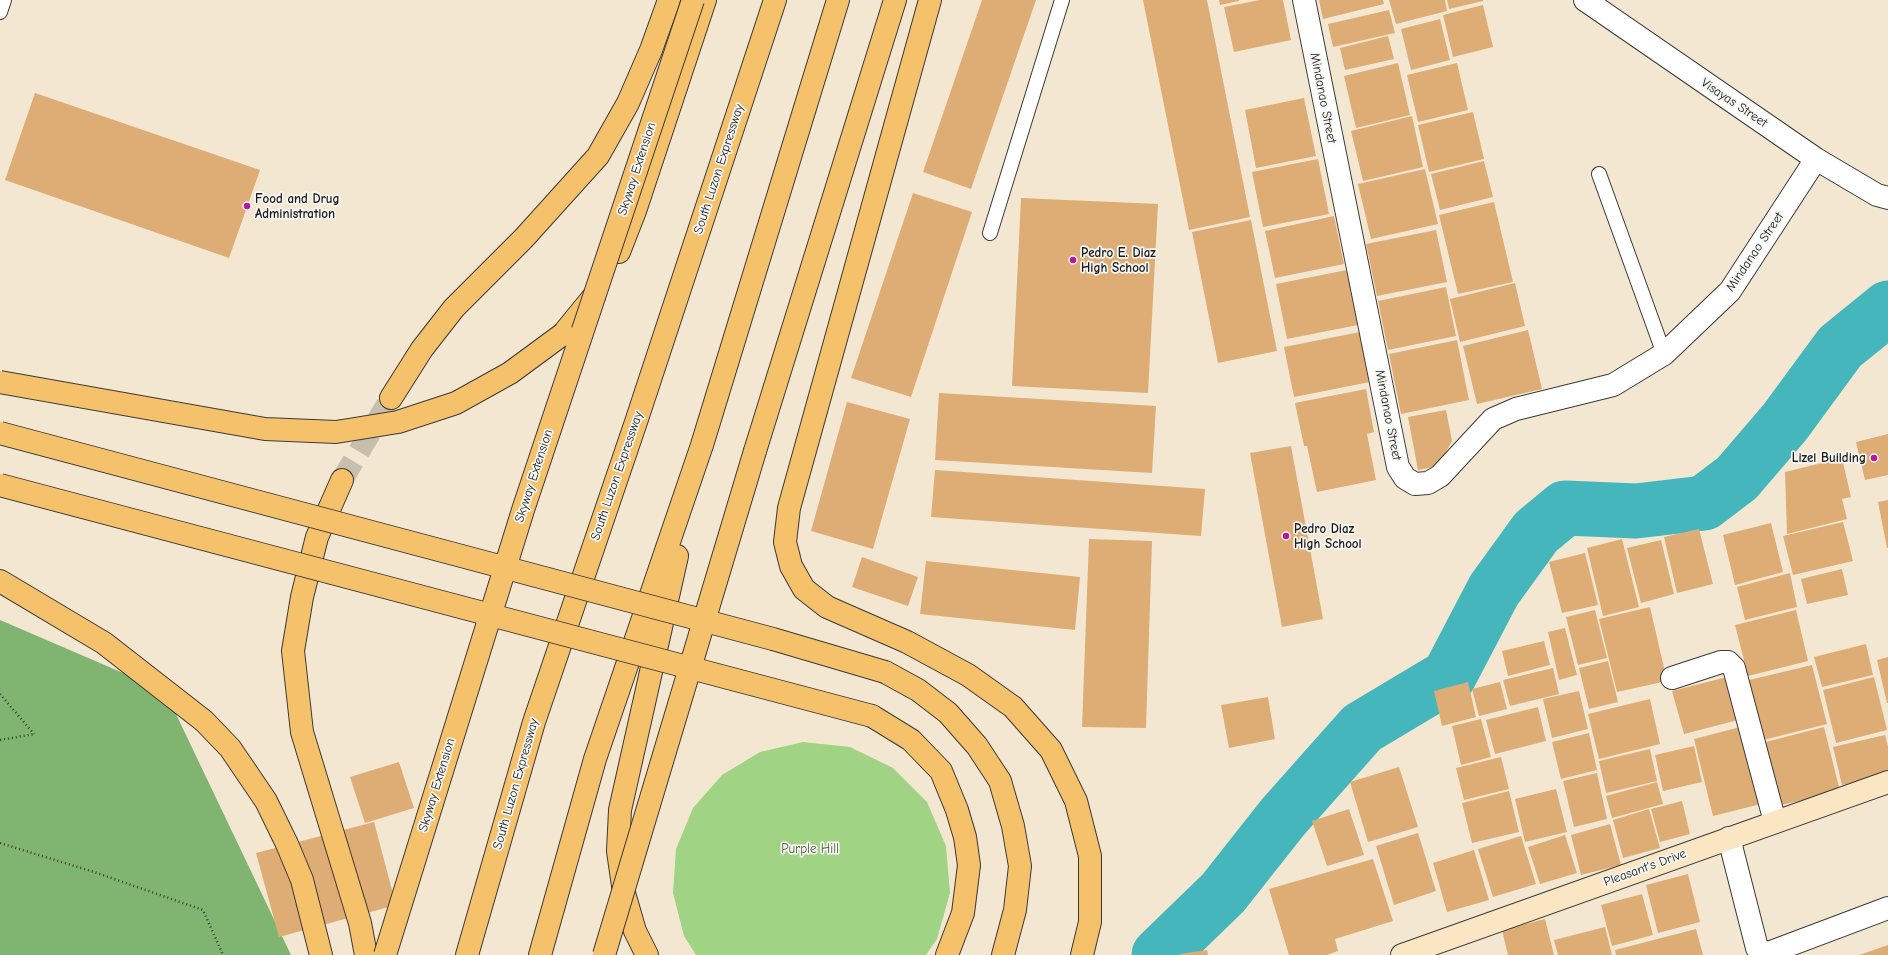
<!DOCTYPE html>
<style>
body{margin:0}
canvas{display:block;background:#f3e7d2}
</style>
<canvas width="1888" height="955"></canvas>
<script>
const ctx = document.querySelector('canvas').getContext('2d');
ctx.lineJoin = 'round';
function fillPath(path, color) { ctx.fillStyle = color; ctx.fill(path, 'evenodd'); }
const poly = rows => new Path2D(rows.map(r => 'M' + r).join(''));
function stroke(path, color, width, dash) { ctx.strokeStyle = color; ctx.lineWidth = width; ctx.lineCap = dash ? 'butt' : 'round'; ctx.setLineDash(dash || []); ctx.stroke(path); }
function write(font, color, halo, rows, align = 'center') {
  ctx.font = font + ' "Comic Neue",sans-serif'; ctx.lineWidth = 3.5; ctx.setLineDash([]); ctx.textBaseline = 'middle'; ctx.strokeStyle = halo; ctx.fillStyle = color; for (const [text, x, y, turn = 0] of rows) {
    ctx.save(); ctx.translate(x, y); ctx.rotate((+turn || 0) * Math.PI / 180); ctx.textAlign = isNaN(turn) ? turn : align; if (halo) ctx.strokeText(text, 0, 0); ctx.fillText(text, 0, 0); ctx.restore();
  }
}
fillPath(poly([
 [803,742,850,747,893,768,927,802,946,846,950,893,937,939,926,955,696,955,684,936,673,893,676,849,693,808,722,775,760,752]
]), '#a0d383');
fillPath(poly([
 [0,620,165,691,291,955,0,955]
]), '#80b571');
stroke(poly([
 [1159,955,1223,893,1283,817,1362,728,1449,676,1494,590,1536,532,1565,508,1636,511,1704,503,1737,478,1785,422,1840,347,1888,308]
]), '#46b6bd', 55);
fillPath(poly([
 [982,0,1036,0,971,189,923,172],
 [1143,0,1207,0,1250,217,1189,230],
 [1219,0,1239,0,1239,1,1220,5],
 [1260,0,1283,0,1291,40,1234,52,1224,7],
 [1319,0,1383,0,1384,4,1323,19],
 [1389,0,1445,0,1447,11,1396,24],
 [1447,0,1483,0,1483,1,1449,9],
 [1483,5,1493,47,1453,57,1443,15],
 [1389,10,1395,33,1333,47,1328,24],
 [1440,19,1450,60,1411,70,1401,29],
 [1388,36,1394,59,1345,70,1340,48],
 [1398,63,1410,115,1356,128,1344,76],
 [1457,63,1468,110,1418,122,1407,75],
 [35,93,260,170,229,258,5,180],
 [1304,98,1316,156,1256,168,1245,110],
 [1473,112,1484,159,1429,172,1418,125],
 [1412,116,1423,167,1363,181,1351,131],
 [1318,159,1329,214,1263,227,1252,172],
 [1484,161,1493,197,1440,210,1431,174],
 [1425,169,1438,224,1371,239,1358,184],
 [913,193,972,212,911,397,851,378],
 [1021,198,1158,204,1148,393,1012,386],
 [1494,202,1513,282,1458,294,1439,215],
 [1334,216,1344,264,1275,278,1265,231],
 [1251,220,1277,351,1218,363,1192,232],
 [1436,230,1447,282,1377,296,1366,244],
 [1347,270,1358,325,1287,339,1276,284],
 [1515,283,1525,326,1460,342,1450,299],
 [1446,287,1456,336,1388,350,1378,301],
 [1528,330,1542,389,1477,404,1463,346],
 [1360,332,1370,382,1294,397,1284,347],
 [1457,340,1469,400,1401,414,1389,354],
 [1366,389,1374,432,1367,434,1376,480,1317,492,1307,446,1304,446,1295,403],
 [939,393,1156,406,1152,473,935,460],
 [847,402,910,419,873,549,811,531],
 [1446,410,1452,441,1438,466,1418,470,1408,417],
 [1888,434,1888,475,1865,480,1856,442],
 [1291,446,1323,619,1282,627,1250,453],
 [1842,458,1851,497,1842,499,1847,519,1787,534,1785,472],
 [935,470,1205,489,1201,536,931,517],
 [1888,500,1888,548,1887,548,1878,502],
 [1843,522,1853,561,1793,575,1783,536],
 [1771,523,1783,572,1735,585,1723,535],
 [1699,529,1713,584,1677,593,1664,537],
 [1089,539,1152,541,1146,728,1082,727],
 [1622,539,1639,607,1603,616,1587,548],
 [1661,540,1674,594,1641,603,1627,548],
 [1585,553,1598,605,1562,613,1549,562],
 [862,557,918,577,908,606,852,587],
 [926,561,1080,577,1075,630,920,614],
 [1842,569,1848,595,1807,604,1801,579],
 [1790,573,1797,607,1745,620,1737,587],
 [1650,607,1667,681,1617,692,1599,619],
 [1595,610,1607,658,1578,665,1566,617],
 [1796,610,1808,661,1748,676,1735,625],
 [1565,628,1577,675,1559,680,1548,632],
 [1544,641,1550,665,1508,676,1502,651],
 [1866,644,1873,675,1822,687,1814,657],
 [1888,657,1888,703,1887,703,1877,660],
 [1608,661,1618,702,1589,709,1579,668],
 [1812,665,1827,724,1759,741,1745,681],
 [1553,668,1559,694,1510,706,1503,680],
 [1731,676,1742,719,1684,734,1672,691],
 [1874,677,1887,730,1836,743,1823,690],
 [1468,682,1476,717,1442,726,1434,691],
 [1500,682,1507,709,1479,716,1472,689],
 [1579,691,1588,729,1552,738,1543,699],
 [1268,697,1275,739,1229,748,1221,705],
 [1650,699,1660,744,1599,759,1588,714],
 [1538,707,1546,741,1495,754,1486,720],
 [1481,719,1491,757,1461,765,1452,726],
 [1744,726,1765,803,1713,816,1694,739],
 [1824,727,1840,791,1778,806,1762,743],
 [1589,733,1597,770,1561,779,1552,742],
 [1885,735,1888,746,1888,774,1842,785,1833,747],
 [1694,746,1702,782,1663,791,1655,755],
 [1650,749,1657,781,1606,793,1599,761],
 [1501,757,1509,789,1464,800,1456,768],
 [399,762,414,808,365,823,350,777],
 [1399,767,1418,827,1368,842,1350,782],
 [1597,773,1607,819,1574,827,1563,781],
 [1657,782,1663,804,1612,818,1606,796],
 [1556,789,1567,832,1525,842,1515,799],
 [1509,791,1519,832,1472,843,1462,803],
 [1682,801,1690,834,1660,842,1651,809],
 [1349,809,1364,855,1327,866,1312,821],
 [1649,809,1660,848,1623,858,1613,820],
 [374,822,396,905,279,937,256,853],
 [1610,824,1621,865,1581,875,1571,835],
 [1418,833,1436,891,1394,905,1376,846],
 [1565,835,1577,873,1540,884,1528,847],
 [1521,836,1536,884,1493,897,1478,849],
 [1474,850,1489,900,1447,912,1433,863],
 [1373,859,1393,921,1335,939,1338,951,1327,955,1289,955,1269,889],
 [1688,874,1700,922,1658,933,1646,885],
 [1642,894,1653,935,1612,946,1601,905],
 [1545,919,1554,955,1508,955,1502,930],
 [1605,927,1612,955,1558,955,1554,940],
 [1696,929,1703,955,1616,955,1615,950],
 [1888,945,1888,955,1859,955],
 [1207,950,1208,955,1180,955,1180,954]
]), '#dead76');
stroke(poly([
 [342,480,391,398]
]), '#c8beae', 22, [22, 11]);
const lane = poly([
 [0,12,4,0],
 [1599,174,1664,354],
 [990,233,1062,0]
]);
const street = poly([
 [1304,0,1398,467,1405,478,1415,484,1428,483,1440,476,1493,419,1516,409,1613,385,1664,354,1730,291,1816,159],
 [1585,0,1816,159,1877,195,1888,198],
 [1672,678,1721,662,1728,662,1734,668,1775,822],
 [1729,838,1757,948,1763,953,1771,952,1888,908]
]);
const secondary = poly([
 [1402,955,1888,782]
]);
const highway = poly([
 [930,0,789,508,785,542,791,566,804,589,827,607,907,642,968,675,1013,707,1051,750,1076,801,1090,856,1090,922,1082,955],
 [619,252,635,211,705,0],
 [563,334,594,296],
 [391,398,422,349,454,308,524,238,598,156,628,103,651,50,669,0],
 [755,451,895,0],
 [342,480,317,537,302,597,293,651,302,732,360,923,366,955],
 [0,581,104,643,204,721,230,748,266,801,287,844,302,880,321,955],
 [885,672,918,690,948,713,977,746,1000,781,1013,826,1020,866,1015,910,1003,955],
 [872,716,911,740,941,771,957,810,965,837,969,865,963,913,947,955],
 [467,955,534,722,637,419,775,0],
 [540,955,595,759,702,445,838,0],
 [647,955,635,931,624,893,618,851,620,810,677,556]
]);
stroke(lane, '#3c3a37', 16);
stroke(street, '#3c3a37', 24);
stroke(secondary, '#3c3a37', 24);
stroke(highway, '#3c3a37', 24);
stroke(poly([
 [0,694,34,734],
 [0,740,34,734],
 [0,843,94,872,203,910,223,955]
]), '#3c3a37', 2.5, [1, 3]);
stroke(lane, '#fff', 14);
stroke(street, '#fff', 22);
stroke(secondary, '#fbe6c4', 22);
stroke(highway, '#f5c16b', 22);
const highwayBridge = poly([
 [0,382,265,429,336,432,398,422,456,403,510,373,563,334],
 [0,433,773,639,885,672],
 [0,485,872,716],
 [385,955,523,510,693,0],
 [604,955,755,451]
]);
stroke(highwayBridge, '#3c3a37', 24, []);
stroke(highwayBridge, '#f5c16b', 22);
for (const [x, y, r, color] of [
 [247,206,4,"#b5179e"],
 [1073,260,4,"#b5179e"],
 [1874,458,4,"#b5179e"],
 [1286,536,4,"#b5179e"]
]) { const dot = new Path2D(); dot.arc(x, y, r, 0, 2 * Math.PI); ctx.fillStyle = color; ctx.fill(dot); stroke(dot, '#f6f6f2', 1.5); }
write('13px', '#1c1c1c', '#f6f6f2', [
 ["Mindanao Street",1323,98,79],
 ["Visayas Street",1734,103,34],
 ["Skyway Extension",637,169,-72],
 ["South Luzon Expressway",719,169,-72],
 ["Mindanao Street",1755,252,-56],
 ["Mindanao Street",1388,415,79],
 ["Skyway Extension",534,476,-72],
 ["South Luzon Expressway",617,476,-71],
 ["South Luzon Expressway",516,784,-74],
 ["Skyway Extension",437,785,-73],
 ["Pleasant's Drive",1645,868,-20]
]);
write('bold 13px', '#1c1c1c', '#f6f6f2', [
 ["Food and Drug",255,199],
 ["Administration",255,214],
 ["Pedro E. Diaz",1081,253],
 ["High School",1081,268],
 ["Lizel Building",1866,458,"right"],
 ["Pedro Diaz",1294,529],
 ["High School",1294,544]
], 'left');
write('13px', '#4a5c40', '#f6f6f2', [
 ["Purple Hill",810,849]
]);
</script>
